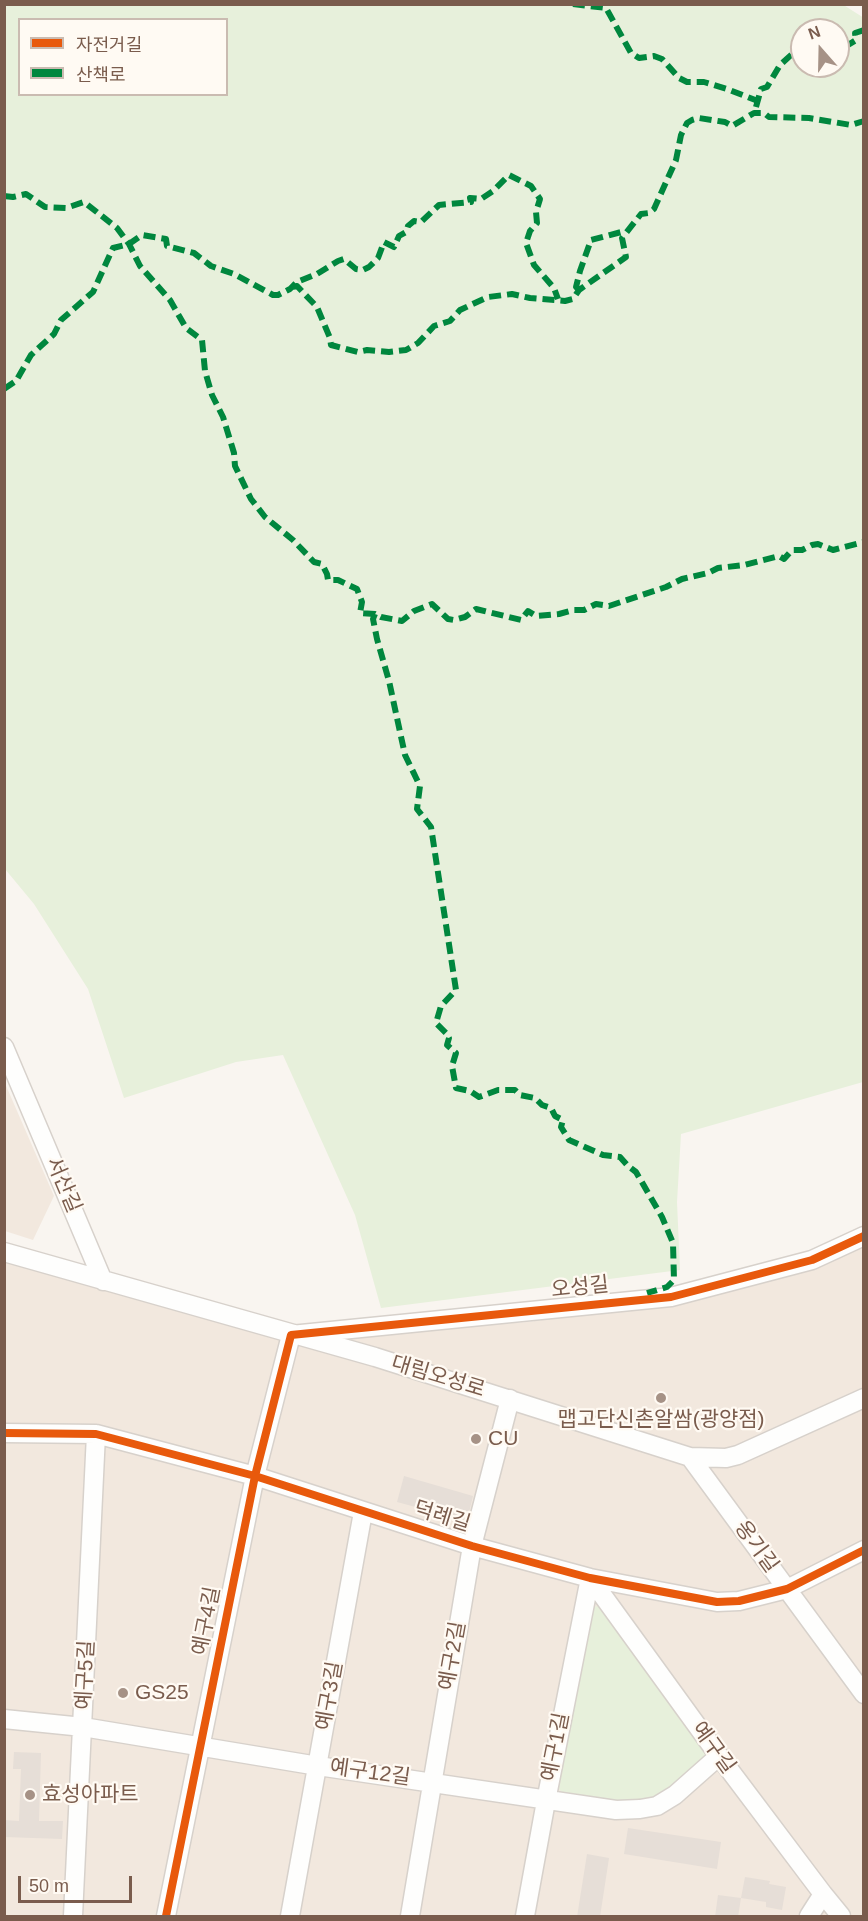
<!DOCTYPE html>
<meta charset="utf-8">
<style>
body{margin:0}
#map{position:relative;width:868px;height:1921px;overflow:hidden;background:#f9f5f0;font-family:Arial,"Noto Sans KR",sans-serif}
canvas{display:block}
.frame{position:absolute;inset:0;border:6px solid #7a5c4d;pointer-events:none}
.legend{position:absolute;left:18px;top:18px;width:210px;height:78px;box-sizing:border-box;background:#fffaf3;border:2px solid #cabbb1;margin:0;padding:8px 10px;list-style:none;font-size:18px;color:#7a5c4d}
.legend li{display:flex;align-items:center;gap:12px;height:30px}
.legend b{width:30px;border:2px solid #cabbb1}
.north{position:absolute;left:790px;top:18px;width:60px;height:60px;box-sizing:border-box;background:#fffaf3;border:2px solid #cabbb1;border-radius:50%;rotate:340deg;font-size:16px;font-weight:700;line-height:24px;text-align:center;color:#7a5c4d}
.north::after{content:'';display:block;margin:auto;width:21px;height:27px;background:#a69286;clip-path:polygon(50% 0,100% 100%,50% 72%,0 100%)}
.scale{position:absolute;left:18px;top:1876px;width:114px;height:27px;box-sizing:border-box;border:3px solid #7a5c4d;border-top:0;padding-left:8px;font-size:18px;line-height:21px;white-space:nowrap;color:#7a5c4d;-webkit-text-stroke:4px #fffaf3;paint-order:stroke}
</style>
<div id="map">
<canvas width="868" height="1921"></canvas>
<div class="frame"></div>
<ul class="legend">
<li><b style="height:8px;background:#e8590c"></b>자전거길</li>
<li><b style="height:8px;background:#00873e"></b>산책로</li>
</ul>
<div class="north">N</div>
<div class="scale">50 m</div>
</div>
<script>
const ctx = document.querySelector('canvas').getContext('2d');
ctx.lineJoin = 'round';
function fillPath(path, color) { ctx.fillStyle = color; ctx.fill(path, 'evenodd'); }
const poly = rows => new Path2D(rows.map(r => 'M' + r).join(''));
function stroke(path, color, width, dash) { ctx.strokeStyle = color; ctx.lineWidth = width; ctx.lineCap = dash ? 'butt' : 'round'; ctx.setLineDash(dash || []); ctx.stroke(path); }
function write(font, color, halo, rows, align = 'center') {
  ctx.font = font + ' Arial,"Noto Sans KR",sans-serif'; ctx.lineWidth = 4.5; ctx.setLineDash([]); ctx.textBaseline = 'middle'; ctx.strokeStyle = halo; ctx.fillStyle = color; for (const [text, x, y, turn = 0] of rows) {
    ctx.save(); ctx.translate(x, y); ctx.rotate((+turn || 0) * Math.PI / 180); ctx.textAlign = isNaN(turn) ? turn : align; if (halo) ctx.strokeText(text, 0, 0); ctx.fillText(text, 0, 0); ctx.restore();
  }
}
fillPath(poly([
 [4,1081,54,1196,33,1240,5,1231],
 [863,1228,863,1916,5,1916,4,1258,338,1336,527,1322,684,1301,774,1275]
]), '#f2e8de');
fillPath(poly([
 [842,4,864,18,863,1082,681,1134,677,1202,680,1270,381,1308,355,1215,283,1055,236,1062,124,1098,88,989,34,904,5,869,5,5],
 [20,20,226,20,226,94,20,94],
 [802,30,838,30,838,66,802,66],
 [601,1606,715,1756,652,1801,613,1802,565,1795,556,1786,589,1607]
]), '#e7f0db');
fillPath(poly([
 [404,1476,473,1496,467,1521,397,1502],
 [14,1752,41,1753,39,1821,63,1821,62,1839,4,1837,4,1820,19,1821,21,1769,13,1769],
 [628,1828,721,1842,717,1869,624,1854],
 [587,1854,609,1858,600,1917,577,1917],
 [745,1877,770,1881,769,1884,786,1887,782,1910,766,1907,766,1902,741,1898],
 [718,1895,741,1898,738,1917,715,1917]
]), '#e6ded7');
const minor = poly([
 [4,1047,103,1281],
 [4,1252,375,1357,690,1457,726,1458,738,1455,864,1398],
 [4,1433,96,1434,255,1476,472,1546,590,1578,717,1602,739,1601,787,1589,864,1550],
 [690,1457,864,1694],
 [590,1578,719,1756,823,1894,809,1916],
 [4,1719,83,1727,318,1766,616,1810,640,1809,657,1806,675,1795,719,1756],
 [823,1894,841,1916],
 [73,1916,96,1434],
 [166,1916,255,1476,291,1335,671,1297,812,1260,864,1236],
 [290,1916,363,1512],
 [410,1916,472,1546,510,1399],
 [525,1916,546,1801,590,1578]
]);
stroke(minor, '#d7d1cb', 21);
stroke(minor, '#fefefd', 18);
stroke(poly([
 [573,4,606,8,631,53,639,58,654,56,662,59,679,78,687,82,704,82,727,89,758,101],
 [813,30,824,25,835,30],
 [838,32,839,38,844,36,847,38,848,45,856,40,855,33,864,30],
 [756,107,761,89,767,87,780,65,802,45],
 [4,196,13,197,26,194,45,207,66,208,84,202,117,228,129,244,140,266,170,300,186,328,202,340,205,371,212,395,223,417,234,453,235,466,251,499,265,517,293,540,314,562,322,564,327,574,328,580,338,580,357,589,362,602,360,613,375,614,381,617,402,621,414,611,432,604,448,619,454,620,465,617,476,609,521,620,528,611,536,616,559,614,574,610,584,610,596,604,609,606,666,587,682,579,708,573,718,568,744,565,779,556,784,559,792,550,802,550,812,545,818,544,833,550,864,542],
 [292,287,297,286,317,307,330,338,331,345,358,352,367,350,389,352,406,350,418,343,434,326,450,321,460,310,488,297,512,294,530,298,565,301,573,299,579,290,626,257,622,238,641,214,649,213,654,209,676,160,681,135,687,123,692,120,699,118,725,122,732,126,754,113,764,113,769,117,809,118,851,125,864,121],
 [579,290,576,287,580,271,591,240,625,231],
 [4,389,16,381,31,355,54,334,61,320,93,292,113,248,129,244,142,235,166,239,167,246,194,253,211,266,234,274,273,295,278,295,290,289,297,282,317,274,338,261,344,259,356,269,363,270,369,267,378,258,384,242,394,247,399,236,406,232,408,226,414,221,421,222,439,205,471,202,470,198,481,199,493,191,509,175,531,186,540,199,536,212,537,223,530,231,526,243,534,265,554,288,558,299],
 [375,614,373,619,377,639,389,681,405,755,420,786,417,809,431,827,456,990,441,1006,436,1023,446,1033,449,1038,447,1045,456,1053,452,1066,456,1088,470,1091,479,1097,498,1090,515,1090,520,1095,535,1098,542,1105,551,1108,555,1116,563,1120,561,1127,569,1140,603,1155,620,1157,628,1166,636,1172,662,1217,673,1243,674,1280,667,1287,647,1293]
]), '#00873e', 6, [12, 6]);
stroke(poly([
 [4,1433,96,1434,255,1476,472,1546,590,1578,717,1602,739,1601,787,1589,864,1550],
 [166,1916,255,1476,291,1335,671,1297,812,1260,864,1236]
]), '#e8590c', 8);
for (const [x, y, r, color] of [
 [661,1398,6,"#a69286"],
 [476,1439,6,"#a69286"],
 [123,1693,6,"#a69286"],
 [30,1795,6,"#a69286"]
]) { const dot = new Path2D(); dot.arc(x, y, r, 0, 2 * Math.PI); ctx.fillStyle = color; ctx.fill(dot); stroke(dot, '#fffaf3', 2); }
write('21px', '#7a5c4d', '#fffaf3', [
 ["서산길",63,1185,67],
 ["오성길",580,1288,-6],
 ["대림오성로",438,1377,17],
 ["덕례길",442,1517,17],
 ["옹기길",756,1547,54],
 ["예구4길",207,1621,-79],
 ["예구2길",453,1656,-80],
 ["예구5길",86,1675,-87],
 ["예구3길",330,1696,-80],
 ["예구1길",556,1747,-79],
 ["예구길",713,1748,54],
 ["예구12길",370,1773,8]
]);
write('21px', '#7a5c4d', '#fffaf3', [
 ["맵고단신촌알쌈(광양점)",661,1420,"center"],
 ["CU",488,1439],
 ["GS25",135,1693],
 ["효성아파트",42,1795]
], 'left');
</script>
